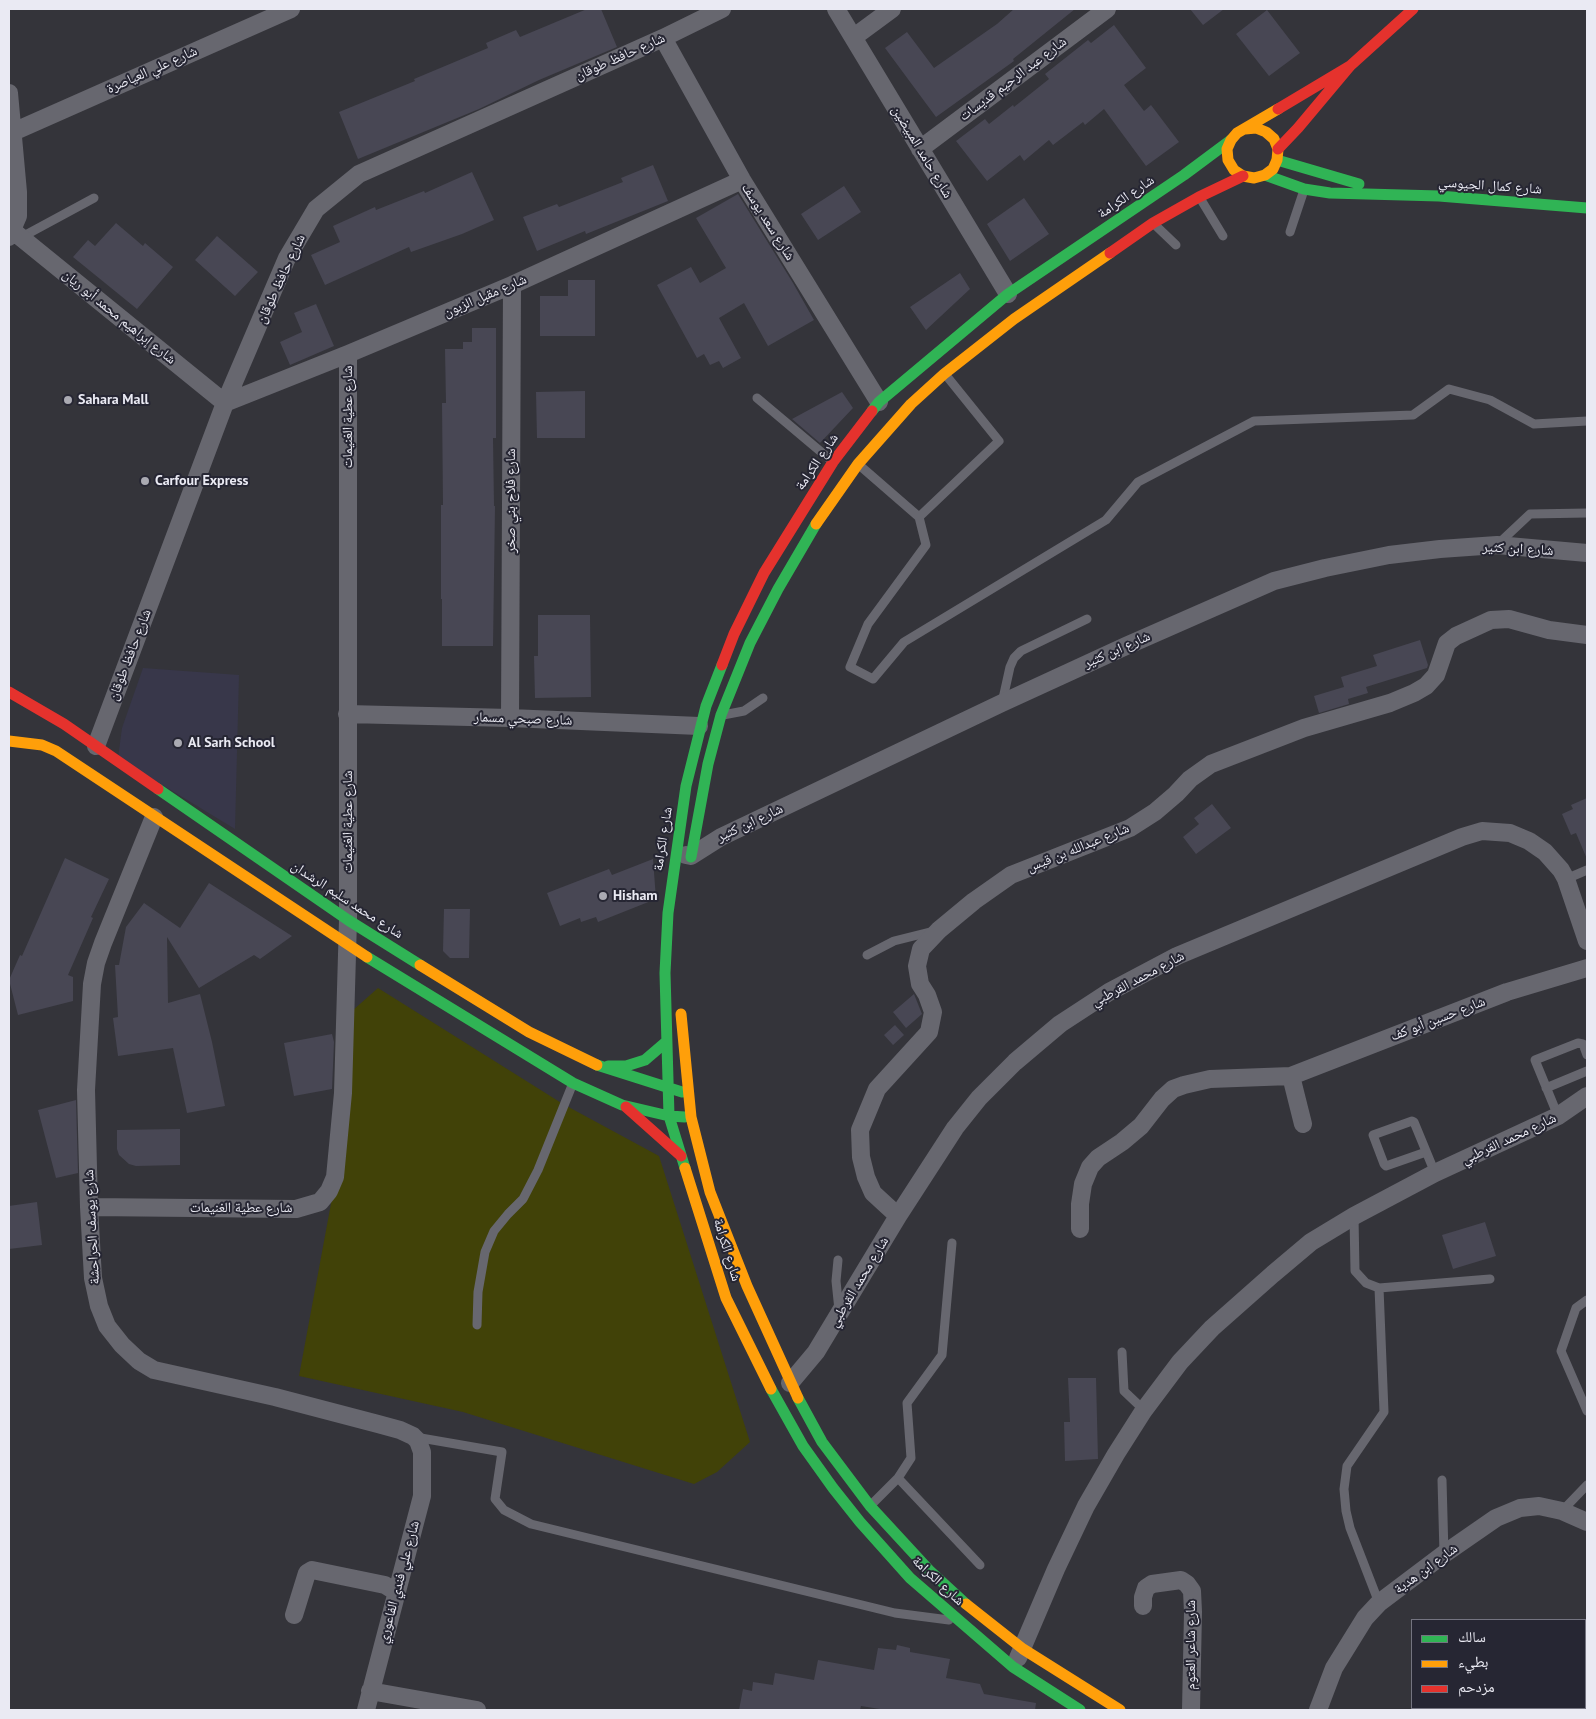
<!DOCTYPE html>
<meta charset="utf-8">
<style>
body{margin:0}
#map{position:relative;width:1596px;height:1719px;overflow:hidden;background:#34343a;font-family:"PT Sans","Noto Naskh Arabic",sans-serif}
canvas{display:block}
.frame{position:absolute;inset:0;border:10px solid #eaeaf3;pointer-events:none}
.legend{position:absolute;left:1411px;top:1619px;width:175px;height:90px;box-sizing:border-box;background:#262633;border:1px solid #747480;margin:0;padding:6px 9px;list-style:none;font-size:15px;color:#eaeaf3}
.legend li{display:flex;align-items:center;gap:10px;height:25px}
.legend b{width:25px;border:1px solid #747480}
</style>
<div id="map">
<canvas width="1596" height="1719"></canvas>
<div class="frame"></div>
<ul class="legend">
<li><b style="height:6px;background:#30b455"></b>سالك</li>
<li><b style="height:6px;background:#ff9f0a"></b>بطيء</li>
<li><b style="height:6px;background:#e5322d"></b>مزدحم</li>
</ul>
</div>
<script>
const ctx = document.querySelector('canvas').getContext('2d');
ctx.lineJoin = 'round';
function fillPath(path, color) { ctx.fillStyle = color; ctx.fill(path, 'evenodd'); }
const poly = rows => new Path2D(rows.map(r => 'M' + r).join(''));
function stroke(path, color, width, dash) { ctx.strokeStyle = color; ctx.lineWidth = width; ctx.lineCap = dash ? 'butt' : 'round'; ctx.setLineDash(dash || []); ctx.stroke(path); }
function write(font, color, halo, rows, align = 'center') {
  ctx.font = font + ' "PT Sans","Noto Naskh Arabic",sans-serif'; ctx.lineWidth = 4; ctx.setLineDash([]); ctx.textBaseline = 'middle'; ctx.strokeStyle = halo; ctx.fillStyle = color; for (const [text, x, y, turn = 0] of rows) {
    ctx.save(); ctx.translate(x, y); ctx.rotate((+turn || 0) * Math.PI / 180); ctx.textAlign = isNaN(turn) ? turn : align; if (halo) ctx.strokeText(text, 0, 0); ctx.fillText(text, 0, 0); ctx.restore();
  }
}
fillPath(poly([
 [143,668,239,675,235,829,118,758,122,728]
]), '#38374a');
fillPath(poly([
 [378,988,563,1104,659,1156,750,1442,717,1472,694,1484,463,1412,299,1376,340,1155,352,1011]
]), '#414208');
fillPath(poly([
 [587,9,601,9,617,47,539,80,479,109,358,159,339,112,415,81,414,79,488,48,486,43,516,30,520,37],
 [1014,9,1075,9,1013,59,1014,61,936,117,885,48,907,32,934,68,997,24],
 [1190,9,1224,9,1203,25],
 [1267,10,1300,53,1269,76,1236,34],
 [1114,25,1146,68,1124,85,1144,111,1151,105,1179,142,1146,166,1104,109,1085,125,1083,122,1053,145,1049,140,1024,161,1020,155,987,181,956,141,985,119,989,124,1013,105,1014,107,1049,79,1045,74,1088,40,1091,43],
 [653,165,668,201,586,234,585,231,537,251,523,217,557,204,559,207,623,182,621,178],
 [472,172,494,220,462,234,411,252,409,247,325,285,311,255,340,242,333,226,375,207,376,210,424,191,425,193],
 [844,186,861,212,818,240,801,214],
 [738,194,793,283,814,320,768,346,744,303,719,318,741,358,723,368,719,361,710,365,704,354,697,358,657,285,691,267,700,283,726,268,696,218],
 [1024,198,1049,234,1010,261,987,224],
 [116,223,143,246,145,243,173,267,137,309,73,257,88,240,95,246],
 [217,236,258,272,235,296,195,260],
 [960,273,970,289,926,330,910,307],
 [568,280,595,280,595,336,540,336,540,296,568,296],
 [316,304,334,346,290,365,280,342,302,332,294,313],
 [472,328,496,328,496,438,493,438,494,506,495,506,493,646,442,646,442,599,441,599,441,505,443,505,442,403,446,403,445,349,463,349,463,342,472,342],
 [585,391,585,438,537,438,536,392],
 [842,392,853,408,820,443,792,419],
 [538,615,590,615,591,697,535,698,534,656,538,656],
 [1420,640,1428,665,1427,668,1366,687,1368,693,1348,699,1349,704,1319,713,1314,696,1344,687,1341,677,1377,666,1373,655],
 [1587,798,1587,859,1576,833,1571,835,1562,814,1573,809,1571,805],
 [1212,804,1231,828,1196,854,1183,837,1199,824,1194,818],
 [65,858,109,879,91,917,93,918,68,975,73,977,73,1001,18,1015,9,980,20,955,22,956],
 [653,859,656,899,598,922,596,917,581,922,580,918,560,926,547,893,609,869,612,875],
 [209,883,292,936,260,959,254,955,199,988,167,937,168,1003,200,994,212,1042,225,1106,187,1113,173,1048,118,1056,113,1018,118,1017,115,965,119,965,126,927,144,903,180,928],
 [444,909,470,909,469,958,450,958,443,951],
 [914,994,922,1014,906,1028,893,1012],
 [895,1025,904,1035,893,1045,884,1035],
 [332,1034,334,1042,332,1089,294,1096,284,1043],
 [76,1100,78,1173,56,1178,38,1110],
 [180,1129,180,1165,136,1166,129,1164,119,1155,117,1149,117,1130],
 [37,1202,42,1245,9,1249,9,1206],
 [1485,1222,1496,1256,1453,1269,1442,1235],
 [1068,1378,1096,1378,1098,1459,1065,1461,1064,1422,1070,1422],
 [897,1645,910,1648,910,1652,950,1659,946,1678,980,1684,984,1694,1036,1703,1035,1710,886,1710,861,1706,860,1710,739,1710,743,1689,752,1691,753,1682,773,1685,775,1673,814,1680,818,1660,874,1670,878,1648,896,1650]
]), '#484754');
stroke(poly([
 [1200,198,1223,236],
 [1153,223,1176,245],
 [1290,232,1304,190],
 [20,238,94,198],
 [757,398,833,462],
 [858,464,919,517,926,545,868,624,850,667,873,679,904,642,1106,520,1138,482,1254,421,1413,415,1449,389,1490,400,1534,424,1587,421],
 [919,517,999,441,945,374],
 [1497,545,1530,514,1587,513],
 [1002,703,1010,667,1014,658,1021,651,1087,619],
 [723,715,744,711,763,698],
 [1566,879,1587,870],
 [867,955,894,941,934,931],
 [1546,1088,1587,1071],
 [1558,1116,1535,1060,1578,1043,1583,1044,1587,1055],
 [1426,1152,1386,1166,1384,1164,1373,1135,1412,1121,1414,1122,1435,1173],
 [1354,1216,1355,1271,1366,1283,1379,1288,1490,1279],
 [838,1260,836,1281,839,1310],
 [1587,1300,1576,1308,1561,1351,1587,1411],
 [477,1325,478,1292,485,1252,494,1231,508,1214,523,1199,538,1170,573,1083],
 [1122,1352,1124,1391,1144,1410],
 [415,1437,502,1452,495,1499,504,1510,531,1524,895,1613,949,1620],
 [898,1478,980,1565],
 [1442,1480,1444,1554],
 [870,1506,898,1478,911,1458,907,1403,942,1355,952,1243],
 [1562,1511,1587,1485],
 [1379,1603,1350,1528,1346,1511,1344,1489,1347,1466,1384,1412,1379,1288]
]), '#67676f', 9);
stroke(poly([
 [836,9,1008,294],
 [854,37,892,9],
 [663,38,742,180,879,402],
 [9,93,18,192,18,216,9,237],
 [13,132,291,9],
 [920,149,1107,9],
 [13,231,225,403],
 [225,403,348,354,512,285,742,180],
 [347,714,510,718,699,726],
 [510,718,512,285],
 [96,746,225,403,287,258,316,209,359,174,663,38,722,9],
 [154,817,103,943,96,963,92,984,86,1090,89,1207,93,1278,99,1306,107,1326,122,1345,139,1361,154,1370,275,1397,378,1424,400,1430,413,1436,418,1441,422,1452,422,1496,366,1710],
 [686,855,691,856,721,837,1002,703,1126,646,1274,581,1325,568,1389,555,1440,549,1497,545,1587,553],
 [1291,1076,1303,1124],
 [89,1207,296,1209,320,1202,329,1191,335,1177,343,1093,348,920,348,354],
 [898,1216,873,1193,866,1177,861,1157,860,1130,877,1089,929,1032,933,1012,927,995,920,984,917,966,921,949,939,930,974,901,1011,875,1130,828,1155,812,1176,794,1190,779,1211,764,1304,728,1390,703,1414,693,1426,686,1436,675,1447,643,1456,636,1491,620,1509,619,1549,630,1587,635],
 [1080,1229,1080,1204,1083,1184,1090,1167,1098,1158,1122,1142,1141,1126,1162,1099,1173,1089,1184,1085,1210,1079,1291,1076,1507,992,1587,968],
 [790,1383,816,1352,898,1216,955,1128,979,1098,1015,1062,1060,1024,1109,992,1177,956,1462,837,1482,831,1510,833,1529,841,1545,852,1561,870,1566,879,1587,941],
 [1143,1606,1143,1597,1146,1588,1152,1584,1181,1580,1187,1584,1192,1591,1193,1612,1191,1710],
 [294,1615,307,1573,312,1570,385,1585,396,1592],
 [1018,1658,1056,1569,1086,1506,1116,1454,1144,1410,1180,1362,1212,1328,1273,1274,1311,1242,1354,1216,1435,1173,1558,1116,1587,1096],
 [370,1691,477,1710],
 [1318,1710,1334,1668,1365,1618,1379,1603,1444,1554,1496,1518,1520,1508,1539,1506,1562,1511,1587,1522]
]), '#67676f', 18);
stroke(poly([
 [1277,160,1359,184],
 [1265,175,1304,189,1330,193,1439,196,1587,208],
 [872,411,879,402,1008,294,1184,175,1231,140],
 [158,789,348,920,420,965],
 [691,857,708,764,721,715,750,643,778,589,816,524],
 [367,957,573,1083,622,1105,669,1116,685,1117],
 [597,1065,682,1092],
 [608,1066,626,1066,645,1060,666,1042],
 [685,1168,669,1116,665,973,668,913,686,786,706,706,722,665],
 [771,1389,803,1446,833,1488,860,1522,910,1578,1013,1667,1080,1710],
 [798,1398,822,1442,870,1506,929,1570,966,1604]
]), '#30b455', 11);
stroke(poly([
 [1245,129,1256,128,1266,132,1274,139,1278,149,1277,160,1273,169,1265,175,1254,178,1243,176,1234,170,1228,160,1227,149,1231,140,1237,133,1278,109],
 [816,524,858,464,911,404,944,374,1014,319,1110,253],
 [9,741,42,745,56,751,367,957],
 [420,965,529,1032,597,1065],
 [681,1014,691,1117,710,1192,747,1286,798,1398],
 [685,1168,726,1298,771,1389],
 [966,1604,1023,1649,1120,1710]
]), '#ff9f0a', 11);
stroke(poly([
 [1278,109,1350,66],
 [1278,149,1298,128,1350,66,1413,9],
 [1110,253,1153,223,1199,197,1243,176],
 [722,665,734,634,764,573,833,462,872,411],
 [9,692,64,724,158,789],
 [626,1107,681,1156]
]), '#e5322d', 11);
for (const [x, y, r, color] of [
 [68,400,5,"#aaaab2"],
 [145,481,5,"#aaaab2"],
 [178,743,5,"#aaaab2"],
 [603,896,5,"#aaaab2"]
]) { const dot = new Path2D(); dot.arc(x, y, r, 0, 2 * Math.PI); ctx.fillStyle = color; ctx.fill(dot); stroke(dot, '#262633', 2); }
write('14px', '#eaeaf3', '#262633', [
 ["شارع حافظ طوقان",620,57,-24],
 ["شارع علي العياصرة",152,70,-24],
 ["شارع عبد الرحيم قديسات",1013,79,-37],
 ["شارع حامد المبيضين",922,152,59],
 ["شارع كمال الجيوسي",1490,186,4],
 ["شارع الكرامة",1126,197,-34],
 ["شارع سعد يوسف",768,222,58],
 ["شارع حافظ طوقان",281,279,-65],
 ["شارع مقبل الزبون",485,296,-23],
 ["شارع إبراهيم محمد أبو ريان",119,317,39],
 ["شارع عطية الغنيمات",348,417,-90],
 ["شارع الكرامة",817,462,-56],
 ["شارع فلاح بني صخر",511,501,-90],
 ["شارع ابن كثير",1518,549,3],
 ["شارع ابن كثير",1117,650,-24],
 ["شارع حافظ طوقان",130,655,-69],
 ["شارع صبحي مسمار",523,719,2],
 ["شارع عطية الغنيمات",348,822,-90],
 ["شارع ابن كثير",750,823,-25],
 ["شارع الكرامة",663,839,-81],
 ["شارع عبدالله بن قيس",1078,848,-22],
 ["شارع محمد سليم الرشدان",347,900,33],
 ["شارع محمد القرطبي",1138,979,-28],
 ["شارع حسين أبو كف",1438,1019,-21],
 ["شارع محمد القرطبي",1509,1139,-25],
 ["شارع عطية الغنيمات",241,1208],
 ["شارع يوسف الحراحشة",92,1227,-93],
 ["شارع الكرامة",727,1250,73],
 ["شارع محمد القرطبي",859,1282,-59],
 ["شارع ابن هدية",1426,1569,-36],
 ["شارع الكرامة",938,1581,43],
 ["شارع علي فندي الفاعوري",399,1582,-75],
 ["شارع شاعر العتوم",1191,1645,-90]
]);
write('bold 14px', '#eaeaf3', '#262633', [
 ["Sahara Mall",78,400],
 ["Carfour Express",155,481],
 ["Al Sarh School",188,743],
 ["Hisham",613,896]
], 'left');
</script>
